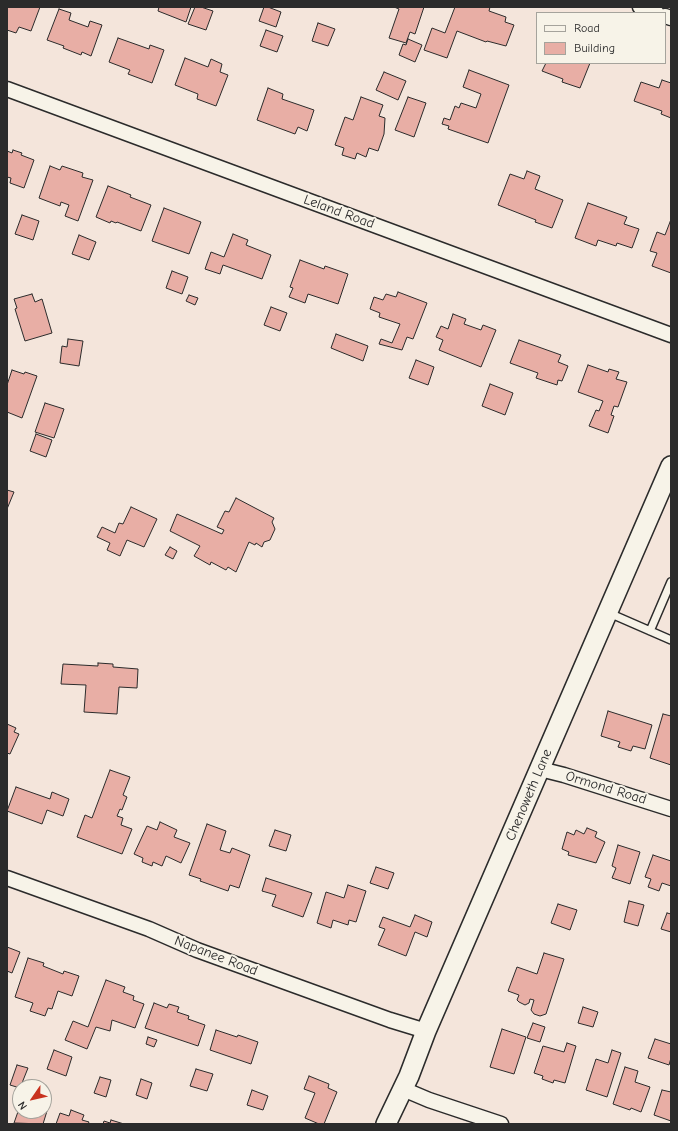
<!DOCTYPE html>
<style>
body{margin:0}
#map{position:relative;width:678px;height:1131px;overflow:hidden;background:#f4e5db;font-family:"Comic Neue",sans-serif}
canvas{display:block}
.frame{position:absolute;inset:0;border:8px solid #2b2b2b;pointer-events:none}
.legend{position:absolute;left:536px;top:12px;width:130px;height:52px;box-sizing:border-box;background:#f7f3e8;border:1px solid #a5a39c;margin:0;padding:5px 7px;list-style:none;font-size:12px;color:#2b2b2b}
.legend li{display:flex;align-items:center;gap:8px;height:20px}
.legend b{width:20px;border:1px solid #a5a39c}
.north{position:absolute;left:12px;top:1079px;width:40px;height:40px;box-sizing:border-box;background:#f7f3e8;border:1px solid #a5a39c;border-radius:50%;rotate:236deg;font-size:11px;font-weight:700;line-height:16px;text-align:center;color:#2b2b2b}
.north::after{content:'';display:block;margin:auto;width:14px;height:18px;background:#c8321e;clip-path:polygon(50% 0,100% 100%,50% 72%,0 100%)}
</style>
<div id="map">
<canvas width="678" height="1131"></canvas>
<div class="frame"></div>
<ul class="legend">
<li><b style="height:5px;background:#f7f3e8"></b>Road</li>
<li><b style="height:11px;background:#e8aea5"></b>Building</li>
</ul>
<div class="north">N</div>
</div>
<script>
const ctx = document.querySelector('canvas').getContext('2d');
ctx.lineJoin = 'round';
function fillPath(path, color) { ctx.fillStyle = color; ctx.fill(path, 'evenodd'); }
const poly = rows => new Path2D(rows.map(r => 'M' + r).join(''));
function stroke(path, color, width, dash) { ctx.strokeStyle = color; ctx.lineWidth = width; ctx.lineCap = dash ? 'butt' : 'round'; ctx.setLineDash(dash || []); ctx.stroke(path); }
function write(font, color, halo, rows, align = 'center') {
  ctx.font = font + ' "Comic Neue",sans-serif'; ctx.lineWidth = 4; ctx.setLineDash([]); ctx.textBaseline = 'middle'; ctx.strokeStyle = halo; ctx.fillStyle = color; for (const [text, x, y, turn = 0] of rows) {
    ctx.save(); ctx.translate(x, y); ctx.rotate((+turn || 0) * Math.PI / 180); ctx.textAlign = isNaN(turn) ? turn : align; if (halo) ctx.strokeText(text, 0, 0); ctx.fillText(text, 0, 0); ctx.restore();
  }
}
const building = poly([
 [7,7,40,7,31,31,19,27,16,33,7,30,7,7],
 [159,7,191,7,186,22,158,11,159,7],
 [195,7,201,7,213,11,206,30,188,24,195,7],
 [264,7,268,7,281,12,276,27,259,21,264,7],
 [394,7,424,7,415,34,410,32,406,43,389,38,399,9,394,7],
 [455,7,490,7,489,11,506,17,505,22,514,25,506,46,487,41,486,42,457,31,447,58,424,50,432,28,445,33,455,7],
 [59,9,71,13,69,20,88,27,90,21,102,25,91,56,82,52,81,55,63,48,64,46,47,40,59,9],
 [318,23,335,29,328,46,312,41,318,23],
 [266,30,283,36,277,52,260,46,266,30],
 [118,38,149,49,150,45,164,50,152,83,128,74,130,70,109,62,118,38],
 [408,39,422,45,415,62,399,55,403,44,406,45,408,39],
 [185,58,208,67,211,59,222,64,220,72,228,75,216,106,197,99,198,94,175,85,185,58],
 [546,63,590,63,580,88,562,82,563,79,542,71,546,63],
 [469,70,509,85,488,143,448,129,449,126,442,124,444,118,450,120,455,106,459,108,461,103,476,108,481,94,463,87,469,70],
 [384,72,406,81,398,100,376,90,384,72],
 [662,80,671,83,671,118,661,114,662,111,634,101,641,82,659,88,662,80],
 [268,88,283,94,282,99,314,110,307,131,298,127,295,134,257,120,268,88],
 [361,97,383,105,379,116,385,118,384,134,378,151,369,148,366,157,357,153,355,159,342,155,344,148,335,145,345,117,353,120,361,97],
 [408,97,426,103,414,137,395,130,408,97],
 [13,150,22,153,21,155,34,160,24,188,10,183,11,178,7,177,7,151,12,153,13,150],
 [50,166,60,170,62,166,83,173,82,177,93,180,78,221,65,216,69,205,61,202,60,206,39,198,50,166],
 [527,171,540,176,535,189,563,200,552,228,535,222,536,220,498,205,510,174,524,179,527,171],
 [108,186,131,195,130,197,151,205,141,231,117,222,116,223,111,221,110,223,96,217,108,186],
 [588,203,627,217,624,224,639,229,632,248,617,243,616,246,598,240,596,246,575,238,588,203],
 [164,208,201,222,189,254,152,241,164,208],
 [22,215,39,221,33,240,15,234,22,215],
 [670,222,671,223,671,273,652,266,657,253,650,251,657,232,665,235,670,222],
 [233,234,248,240,246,245,271,255,262,279,223,265,220,274,205,269,211,252,224,257,233,234],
 [79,235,96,242,89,260,72,254,79,235],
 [300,260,324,269,325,266,348,274,338,304,308,294,305,303,289,297,293,288,290,287,300,260],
 [172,271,188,277,182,294,166,288,172,271],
 [398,292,427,303,413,339,407,337,402,350,379,344,381,339,392,343,400,324,379,317,380,313,370,309,374,297,383,300,386,294,396,297,398,292],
 [32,294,35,302,42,299,52,333,25,341,15,309,17,308,14,299,32,294],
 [189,295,198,298,195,305,186,301,189,295],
 [271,307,287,313,280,331,264,325,271,307],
 [453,314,466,319,464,324,481,330,483,325,496,330,481,367,439,350,443,340,436,337,441,326,448,329,453,314],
 [336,334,368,346,363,361,331,348,336,334],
 [68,339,83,341,79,366,60,363,62,346,67,347,68,339],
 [519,340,561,355,558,362,568,366,562,381,558,380,557,385,536,378,538,373,510,363,519,340],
 [416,360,434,367,428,385,409,378,416,360],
 [588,365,608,372,609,369,619,372,616,379,627,382,618,407,614,406,611,415,614,416,608,433,589,426,596,410,599,411,603,401,578,392,588,365],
 [12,370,24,374,25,372,37,376,22,418,7,412,7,385,12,370],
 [490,384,513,393,505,415,482,406,490,384],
 [45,403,64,409,54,438,35,432,45,403],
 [36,434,52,440,46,457,30,451,36,434],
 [7,490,14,492,7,509,7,490],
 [236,498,274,518,272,522,275,529,270,540,264,542,262,547,256,543,255,545,249,542,236,572,228,567,226,570,211,562,210,565,194,556,200,546,170,531,177,514,222,534,224,530,217,527,225,511,229,512,236,498],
 [131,507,157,519,144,547,127,540,120,556,107,550,110,543,97,537,102,527,115,533,119,523,123,524,131,507],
 [170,547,177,551,173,559,165,555,170,547],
 [98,663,113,664,113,667,138,669,137,688,119,687,117,714,84,712,86,685,61,684,63,664,98,666,98,663],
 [608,711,652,725,645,749,633,746,631,751,618,747,620,742,601,736,608,711],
 [663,714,671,716,671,765,650,758,663,714],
 [7,724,16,728,14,732,19,734,10,754,7,753,7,724],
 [110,770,130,777,123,795,127,797,122,810,120,809,117,816,123,818,121,825,132,829,122,854,77,837,85,815,92,818,110,770],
 [16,787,50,799,52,792,69,799,63,816,47,810,42,824,7,811,16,787],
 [160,822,177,830,174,837,190,843,181,863,166,856,162,866,153,862,152,866,142,862,143,858,134,854,147,826,157,830,160,822],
 [207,824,226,831,220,850,230,853,232,848,250,855,239,888,230,885,228,891,200,881,201,879,189,875,207,824],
 [587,828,597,832,595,837,605,842,596,863,568,855,569,852,562,849,567,832,574,835,576,830,584,834,587,828],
 [275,830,291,835,286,851,269,846,275,830],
 [618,845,640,852,630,884,612,878,616,868,612,866,618,845],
 [653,855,671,861,671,886,662,883,659,891,648,887,651,879,645,877,653,855],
 [376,867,394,873,388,889,370,883,376,867],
 [266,878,312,893,303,917,272,906,276,895,262,891,266,878],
 [348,885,366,891,356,922,349,920,348,925,333,920,331,928,317,923,326,892,344,898,348,885],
 [629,901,644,905,638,926,624,922,629,901],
 [558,904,577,910,570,930,551,923,558,904],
 [667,913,671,914,671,932,661,929,667,913],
 [415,915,432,922,427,937,415,932,406,956,378,945,385,929,379,927,383,917,410,927,415,915],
 [7,947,20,952,12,973,7,971,7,947],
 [544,953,564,959,546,1014,540,1016,534,1014,531,1010,534,1000,530,999,529,1003,525,1005,519,1002,517,1000,519,995,508,991,517,967,537,974,544,953],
 [28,958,44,963,43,966,63,974,64,971,79,976,72,996,58,991,52,1009,48,1008,45,1016,30,1011,33,1003,15,997,28,958],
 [106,980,125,987,123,992,134,996,133,1000,144,1004,135,1028,112,1020,110,1031,96,1027,87,1049,65,1040,73,1021,88,1027,106,980],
 [154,1003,167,1008,169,1004,179,1007,177,1012,189,1016,188,1019,205,1025,198,1046,145,1028,154,1003],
 [583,1007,598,1012,593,1027,578,1023,583,1007],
 [533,1023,545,1027,540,1042,527,1038,533,1023],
 [502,1029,526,1037,514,1074,490,1067,502,1029],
 [216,1030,237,1037,238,1035,258,1042,251,1064,210,1050,216,1030],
 [148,1037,157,1040,154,1047,146,1044,148,1037],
 [655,1039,671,1044,671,1058,669,1065,648,1058,655,1039],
 [567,1043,576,1046,565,1083,554,1080,553,1083,542,1079,543,1076,534,1073,543,1046,564,1052,567,1043],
 [54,1050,72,1057,66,1076,47,1069,54,1050],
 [612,1050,621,1053,607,1097,586,1090,596,1059,608,1063,612,1050],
 [17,1065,28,1068,20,1088,10,1085,17,1065],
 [625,1067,638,1071,635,1082,650,1087,641,1112,631,1108,630,1110,613,1104,625,1067],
 [196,1069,213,1074,207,1091,190,1086,196,1069],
 [309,1076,329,1084,328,1088,337,1092,324,1124,319,1124,305,1118,315,1093,304,1089,309,1076],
 [100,1077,111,1080,106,1097,94,1093,100,1077],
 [141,1079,152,1083,147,1099,136,1095,141,1079],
 [252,1090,268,1096,263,1110,247,1105,252,1090],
 [662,1090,671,1092,671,1121,654,1115,662,1090],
 [20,1106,20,1111,44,1110,47,1111,43,1124,14,1123,20,1106],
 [71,1110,84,1115,82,1120,89,1122,88,1124,56,1124,60,1113,69,1116,71,1110],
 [111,1120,124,1124,103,1124,104,1121,110,1123,111,1120]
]);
fillPath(building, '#e8aea5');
stroke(building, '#2b2b2b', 1);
const lane = poly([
 [609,613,671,640],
 [650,631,671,582]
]);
const street = poly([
 [640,7,657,13],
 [665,16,671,18],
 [7,89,671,335],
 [540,769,564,775,671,809],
 [7,878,149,929,197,950,390,1020,426,1031],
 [403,1089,429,1100,501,1124]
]);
const secondary = poly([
 [386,1124,409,1076,426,1031,671,466]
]);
stroke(lane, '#2b2b2b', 10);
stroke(street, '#2b2b2b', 17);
stroke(secondary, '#2b2b2b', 22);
stroke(lane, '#f7f3e8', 7);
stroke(street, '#f7f3e8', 14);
stroke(secondary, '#f7f3e8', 19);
write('14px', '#2b2b2b', '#f7f3e8', [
 ["Leland Road",339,212,20],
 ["Ormond Road",606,788,17],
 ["Chenoweth Lane",529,795,-67],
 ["Napanee Road",216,956,21]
]);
</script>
